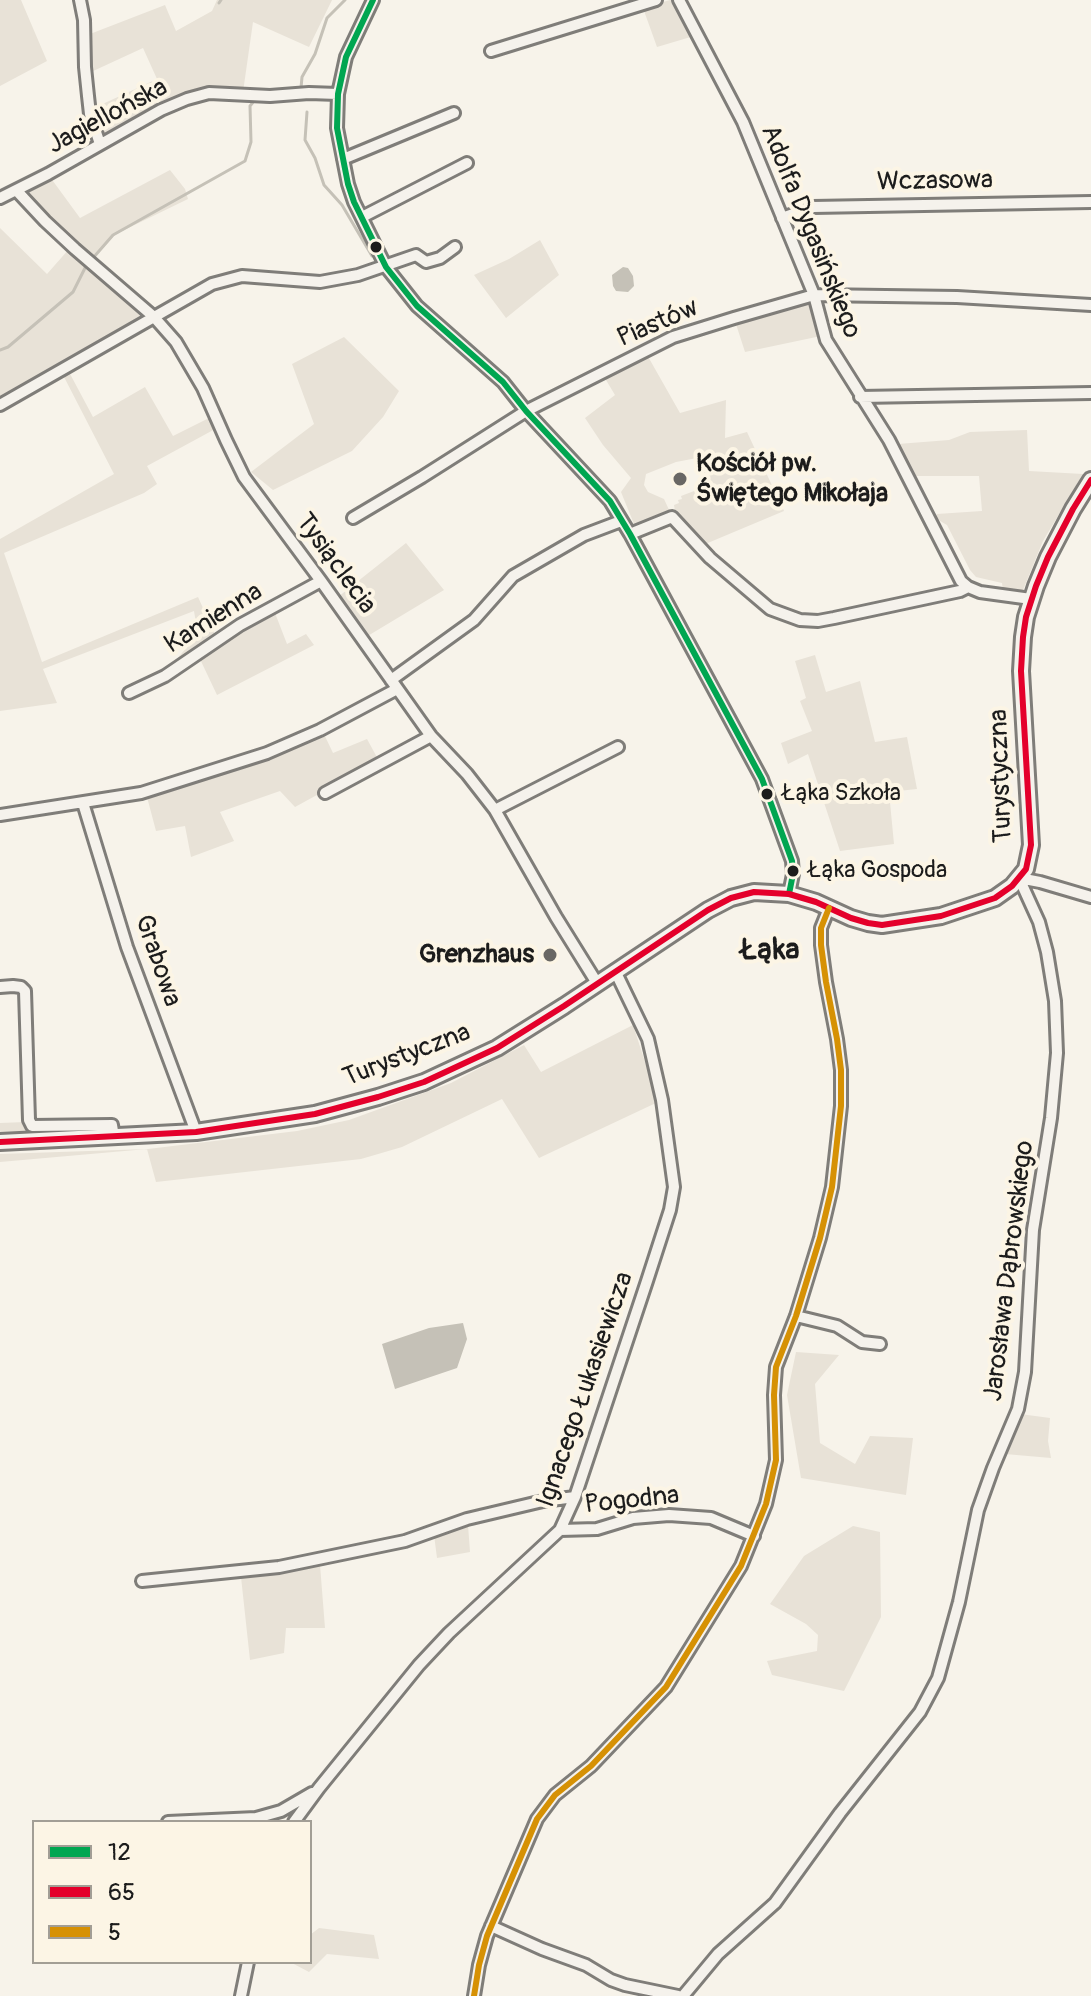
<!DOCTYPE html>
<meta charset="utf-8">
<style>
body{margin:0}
#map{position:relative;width:1091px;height:1996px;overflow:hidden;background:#f7f3ea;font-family:Pangolin,sans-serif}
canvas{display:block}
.legend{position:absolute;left:32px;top:1820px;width:280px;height:144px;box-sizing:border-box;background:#fcf5e5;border:2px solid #a29e95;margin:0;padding:10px 14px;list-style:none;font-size:24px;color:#1c1c1c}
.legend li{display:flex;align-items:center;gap:16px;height:40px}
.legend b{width:40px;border:2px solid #a29e95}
</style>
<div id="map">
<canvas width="1091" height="1996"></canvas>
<ul class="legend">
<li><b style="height:10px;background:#00a651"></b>12</li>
<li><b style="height:10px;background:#e4002b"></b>65</li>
<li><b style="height:10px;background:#d69104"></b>5</li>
</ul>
</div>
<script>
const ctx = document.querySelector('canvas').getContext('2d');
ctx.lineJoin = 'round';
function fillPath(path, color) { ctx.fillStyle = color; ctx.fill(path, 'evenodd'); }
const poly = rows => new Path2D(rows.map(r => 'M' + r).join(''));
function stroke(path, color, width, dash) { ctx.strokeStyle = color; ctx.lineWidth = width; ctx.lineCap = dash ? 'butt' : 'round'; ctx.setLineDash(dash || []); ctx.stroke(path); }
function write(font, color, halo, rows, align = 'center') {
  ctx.font = font + ' Pangolin,sans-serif'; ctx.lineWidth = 8; ctx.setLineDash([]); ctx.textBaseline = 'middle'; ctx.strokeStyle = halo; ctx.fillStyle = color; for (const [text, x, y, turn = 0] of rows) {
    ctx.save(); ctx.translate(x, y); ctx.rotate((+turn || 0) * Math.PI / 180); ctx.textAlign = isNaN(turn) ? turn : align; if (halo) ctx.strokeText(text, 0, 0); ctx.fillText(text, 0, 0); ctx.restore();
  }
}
fillPath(poly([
 [0,0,21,0,47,61,0,86],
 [217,0,332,0,309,47,253,22,243,92,207,90,102,140,96,107,157,79,143,48,91,72,90,34,165,5,176,31,212,11],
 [670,0,676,0,694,36,657,47,643,8],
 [170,170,185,189,188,199,116,234,93,259,48,217,27,190,50,177,80,218],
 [0,228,47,274,69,249,143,313,144,316,143,320,0,400],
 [540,240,559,275,506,318,474,275,509,259],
 [809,303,821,336,745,352,735,321,783,306],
 [344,337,399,391,383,417,352,451,273,490,251,472,314,424,292,364],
 [646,353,680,413,726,400,725,438,747,432,784,511,703,545,672,514,634,524,621,492,631,478,603,445,585,418,615,395,603,375],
 [697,458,703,469,706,484,702,486,702,488,681,496,682,499,678,500,679,503,674,505,675,511,670,512,664,499,648,492,644,485,646,474,676,462],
 [69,372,93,417,145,387,173,436,213,416,217,428,147,466,157,484,144,493,4,553,42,662,198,597,218,641,275,613,287,644,306,634,314,645,217,695,199,657,165,672,198,635,194,611,43,669,57,703,0,711,0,539,114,474,63,375],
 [1027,430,1029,471,1083,474,1043,541,1023,590,1015,590,1014,592,1003,591,1002,583,976,577,970,570,947,525,935,518,937,514,982,511,979,476,916,476,898,444,949,440,970,432],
 [406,543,444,590,366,637,338,597],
 [815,655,826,692,860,681,875,742,907,737,917,789,889,792,894,844,840,851,808,754,788,764,781,743,812,731,800,701,806,698,795,661],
 [323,732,333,753,367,739,379,761,295,807,280,791,220,812,234,841,191,857,185,826,156,831,147,797,230,769,266,759],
 [633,1025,658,1102,539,1158,502,1099,402,1147,361,1159,156,1182,147,1149,0,1162,0,1154,148,1149,297,1131,349,1120,451,1083,524,1045,541,1072],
 [26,1122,90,1128,96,1131,0,1135,0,1123],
 [796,1352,839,1355,815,1384,820,1443,855,1464,870,1436,913,1438,906,1495,801,1478,787,1395],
 [1020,1414,1050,1418,1048,1441,1051,1458,1005,1454],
 [468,1525,470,1552,437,1558,434,1535],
 [853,1526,880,1532,881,1617,844,1691,772,1675,767,1661,817,1651,818,1635,806,1624,770,1604,804,1556],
 [320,1565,325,1628,286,1628,284,1653,250,1660,241,1577],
 [319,1928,374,1935,379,1959,327,1954,309,1972,290,1962,310,1962,310,1935]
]), '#e8e2d7');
fillPath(poly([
 [623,267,628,268,633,276,634,286,628,292,616,291,613,286,612,275],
 [463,1323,467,1339,457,1368,395,1389,382,1344,429,1328]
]), '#c5c1b7');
stroke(poly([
 [219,3,221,0],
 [301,88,302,77,315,54,327,18,345,0],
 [307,112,305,140,315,158,324,185,342,205,372,256],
 [93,258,113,235,245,161,251,142,250,106,254,101,272,102,286,99],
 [0,350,8,347,73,292,86,266]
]), '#c5c1b7', 3);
const minor = poly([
 [80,0,84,20,85,67,88,96,90,114,100,144],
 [373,0,346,57,338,94,337,128,348,184,354,202,386,267,417,306,503,382,526,411,610,501,630,534,762,779,792,861,793,874,789,894],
 [679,0,743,122,814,295,826,340,889,440,961,581,968,587,980,592,1031,599],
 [491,51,656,0],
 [343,159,454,113],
 [17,191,45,221,75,249,154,317,176,342,203,388,226,440,244,477,321,581,431,736,467,774,495,810,556,917,597,983],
 [0,198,48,174,161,110,187,99,209,93,270,96,309,93,338,94],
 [362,217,467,163],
 [782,218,813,207,1091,202],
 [860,397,1091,393],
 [0,405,212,284,242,276,320,282,358,275,416,255,426,262,440,258,455,247],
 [353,518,422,477,526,411,673,337,734,318,814,295,957,297,1091,305],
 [630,534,672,517,710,558,770,609,800,620,818,621,834,618,960,591,968,587],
 [391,680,474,620,513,576,584,535,621,521],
 [129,693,165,676,240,625,321,581],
 [325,793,431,736],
 [83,803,127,947,196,1132],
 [495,810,618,747],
 [0,815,141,793,267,753,320,730,397,689],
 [1019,878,1040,882,1091,897],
 [0,987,13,986,21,987,25,991,29,1120,32,1126,112,1125,114,1137],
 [796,1316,837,1326,862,1342,880,1344],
 [560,1530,597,1529,633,1518,669,1515,711,1518,754,1536],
 [142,1581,279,1567,405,1541,467,1519,543,1501,575,1497],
 [168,1822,256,1818,281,1811,312,1793],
 [294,1822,319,1788,419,1665,449,1633,560,1530,575,1497,647,1281,670,1210,674,1187,662,1100,648,1039,618,977,614,971],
 [491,1926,542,1949,586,1965,611,1980,625,1985,678,1996],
 [241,1996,248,1962],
 [474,1996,479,1965,487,1936,537,1819,555,1795,591,1766,666,1687,741,1566,766,1504,776,1460,774,1395,776,1367,796,1316,820,1238,832,1187,841,1106,841,1070,837,1039,826,982,821,945,821,928,829,908],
 [683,1996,718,1954,775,1903,840,1813,920,1712,938,1678,959,1602,978,1510,993,1468,1018,1409,1025,1372,1033,1230,1051,1118,1057,1053,1055,1001,1047,952,1039,922,1019,878]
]);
const secondary = poly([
 [0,1142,196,1132,315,1114,378,1097,424,1082,497,1048,564,1006,708,910,731,898,754,892,789,894,816,902,851,918,868,923,882,925,941,916,995,898,1012,886,1026,869,1031,845,1021,671,1023,637,1026,617,1036,586,1048,557,1073,509,1091,480]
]);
stroke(minor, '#7f7d79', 16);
stroke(secondary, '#7f7d79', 20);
stroke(minor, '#f5f2ec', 10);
stroke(secondary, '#f5f2ec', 14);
stroke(poly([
 [373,0,346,57,338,94,337,128,348,184,354,202,386,267,417,306,503,382,526,411,610,501,630,534,762,779,792,861,793,874,789,894]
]), '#00a651', 6);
stroke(poly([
 [0,1142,196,1132,315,1114,378,1097,424,1082,497,1048,564,1006,708,910,731,898,754,892,789,894,816,902,851,918,868,923,882,925,941,916,995,898,1012,886,1026,869,1031,845,1021,671,1023,637,1026,617,1036,586,1048,557,1073,509,1091,480]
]), '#e4002b', 6);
stroke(poly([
 [474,1996,479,1965,487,1936,537,1819,555,1795,591,1766,666,1687,741,1566,766,1504,776,1460,774,1395,776,1367,796,1316,820,1238,832,1187,841,1106,841,1070,837,1039,826,982,821,945,821,928,829,908]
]), '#d69104', 6);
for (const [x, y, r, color] of [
 [376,247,7,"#1c1c1c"],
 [680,479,8,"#696764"],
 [767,794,7,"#1c1c1c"],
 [793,871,7,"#1c1c1c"],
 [550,955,8,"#696764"]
]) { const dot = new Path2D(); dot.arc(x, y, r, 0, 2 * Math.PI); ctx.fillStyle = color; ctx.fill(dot); stroke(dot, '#fcf5e5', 3); }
write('24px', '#1c1c1c', '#fcf5e5', [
 ["Łąka Szkoła",782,794],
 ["Łąka Gospoda",808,871]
], 'left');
write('26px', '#1c1c1c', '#fcf5e5', [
 ["Jagiellońska",108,117,-28],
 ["Wczasowa",935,182,-1],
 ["Adolfa Dygasińskiego",810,232,68],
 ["Piastów",658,324,-23],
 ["Tysiąclecia",335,564,54],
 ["Kamienna",214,619,-32],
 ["Turystyczna",1002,776,-92],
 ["Grabowa",157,961,71],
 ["Turystyczna",407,1056,-21],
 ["Jarosława Dąbrowskiego",1010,1271,-83],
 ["Ignacego Łukasiewicza",586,1390,-71],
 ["Pogodna",632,1501,-6]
]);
write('bold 26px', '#1c1c1c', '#fcf5e5', [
 ["Kościół pw.",696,464],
 ["Świętego Mikołaja",696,494],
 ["Grenzhaus",534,955,"right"]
], 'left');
write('bold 30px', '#1c1c1c', '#fcf5e5', [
 ["Łąka",770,951]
]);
</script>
